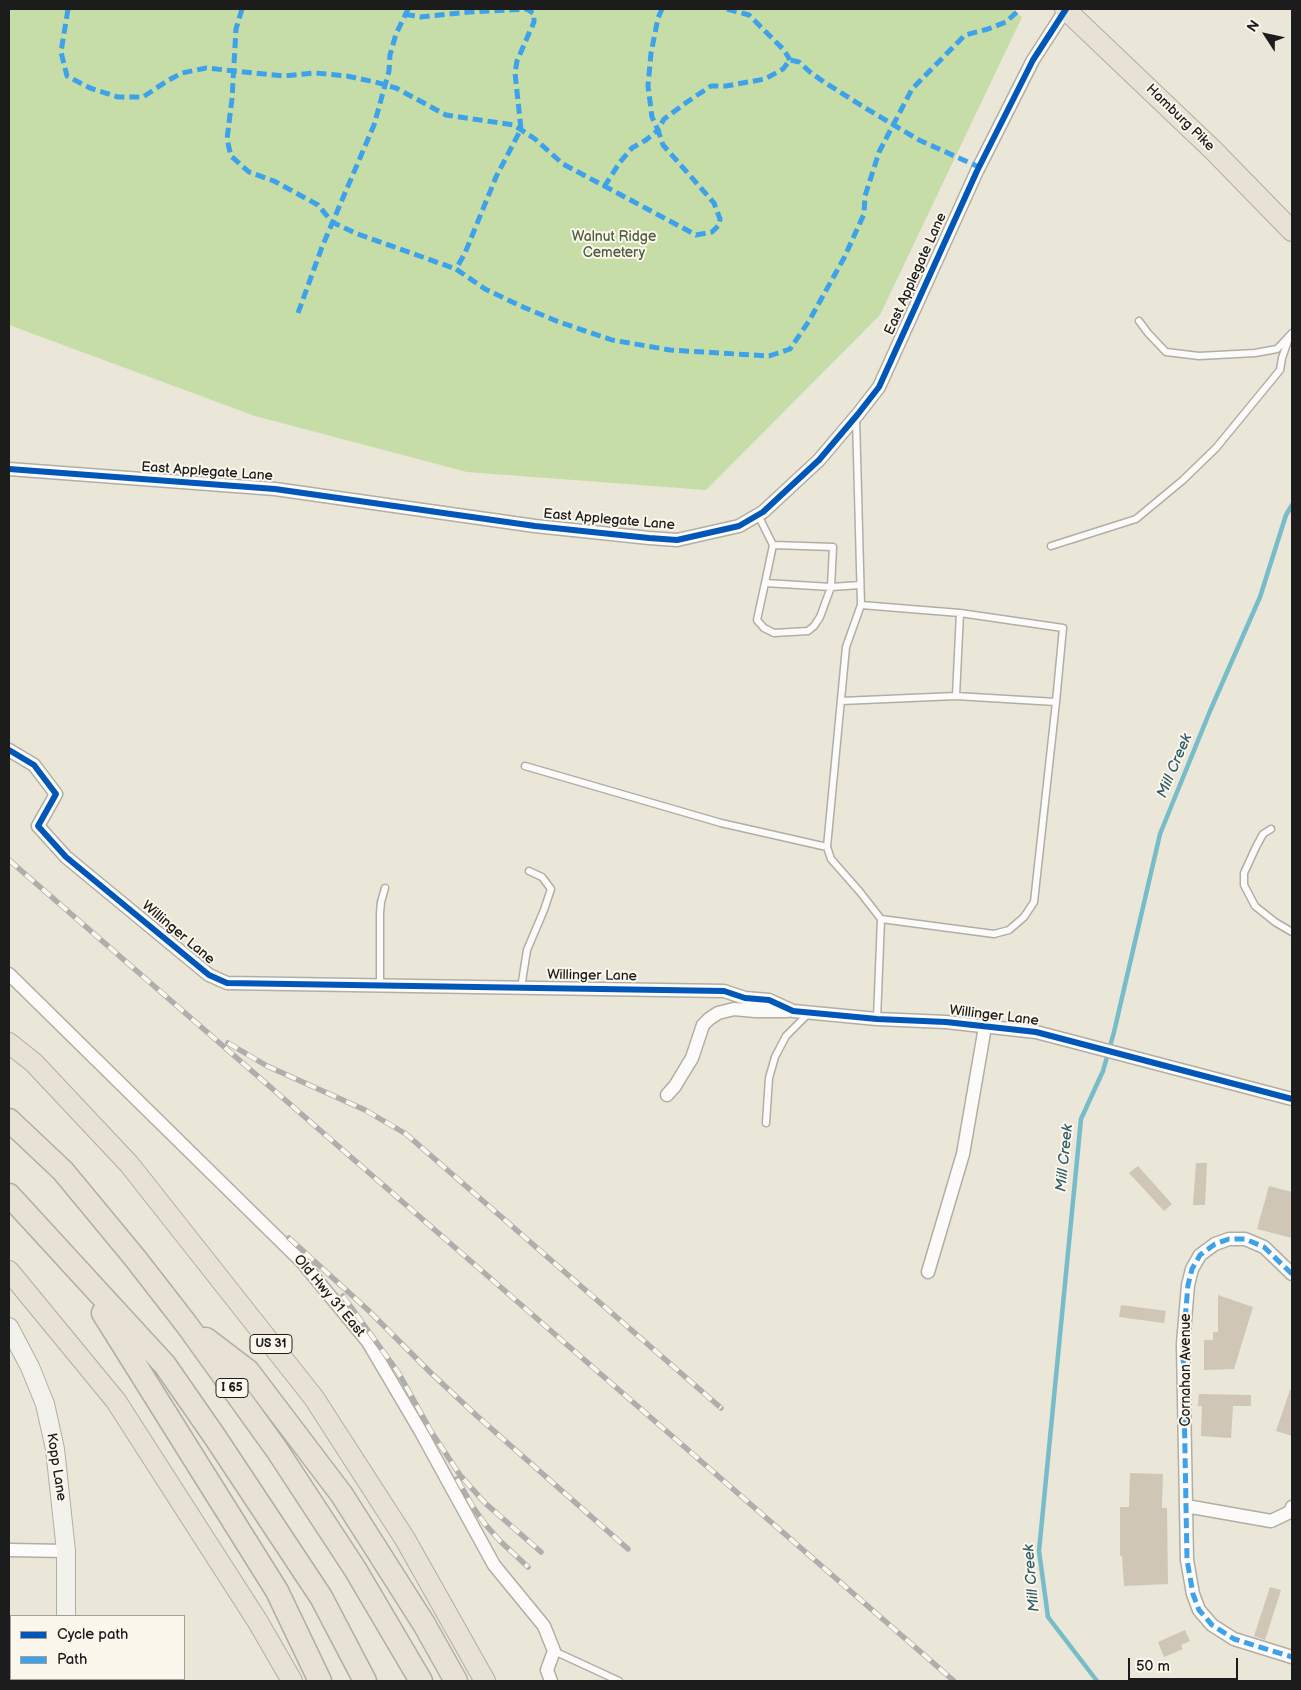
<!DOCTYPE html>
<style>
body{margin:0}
#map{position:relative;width:1301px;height:1690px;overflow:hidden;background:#eae6d8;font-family:"Balsamiq Sans",sans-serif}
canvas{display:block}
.frame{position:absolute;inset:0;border:10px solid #1c1c1c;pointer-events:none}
.legend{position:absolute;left:10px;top:1615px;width:175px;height:65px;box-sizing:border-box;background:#fbf7ec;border:1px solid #a29f99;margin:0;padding:6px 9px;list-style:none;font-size:15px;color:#1c1c1c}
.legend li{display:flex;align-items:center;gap:10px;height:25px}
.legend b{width:25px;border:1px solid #a29f99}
.north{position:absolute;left:1241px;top:10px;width:50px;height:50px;-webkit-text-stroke:4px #fbf7ec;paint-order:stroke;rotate:305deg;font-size:14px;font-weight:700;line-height:20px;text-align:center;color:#1c1c1c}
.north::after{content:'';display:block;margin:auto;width:18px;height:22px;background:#1c1c1c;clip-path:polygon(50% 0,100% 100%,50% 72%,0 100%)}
.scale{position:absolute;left:1128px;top:1658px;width:110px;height:22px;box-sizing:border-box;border:2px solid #1c1c1c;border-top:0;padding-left:6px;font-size:15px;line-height:18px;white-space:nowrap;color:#1c1c1c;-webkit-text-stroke:4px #fbf7ec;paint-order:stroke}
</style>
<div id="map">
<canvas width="1301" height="1690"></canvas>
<div class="frame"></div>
<ul class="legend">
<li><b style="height:6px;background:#0057b8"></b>Cycle path</li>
<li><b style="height:6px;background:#3da2ea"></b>Path</li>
</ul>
<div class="north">N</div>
<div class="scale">50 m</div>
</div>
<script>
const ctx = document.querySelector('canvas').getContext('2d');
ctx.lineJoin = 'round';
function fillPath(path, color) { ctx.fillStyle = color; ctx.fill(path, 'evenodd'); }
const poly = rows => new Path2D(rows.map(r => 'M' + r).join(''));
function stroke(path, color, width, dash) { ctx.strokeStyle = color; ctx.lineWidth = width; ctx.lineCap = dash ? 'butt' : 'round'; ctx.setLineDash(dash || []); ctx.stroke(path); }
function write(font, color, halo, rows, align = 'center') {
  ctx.font = font + ' "Balsamiq Sans",sans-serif'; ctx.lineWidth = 4; ctx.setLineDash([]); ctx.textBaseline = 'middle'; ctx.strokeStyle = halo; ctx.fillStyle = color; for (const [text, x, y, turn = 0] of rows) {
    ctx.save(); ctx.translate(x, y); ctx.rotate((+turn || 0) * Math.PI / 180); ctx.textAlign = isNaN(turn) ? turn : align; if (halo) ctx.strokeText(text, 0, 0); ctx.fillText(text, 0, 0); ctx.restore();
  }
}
fillPath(poly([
 [9,9,1011,9,1022,17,880,315,706,490,467,472,255,416,9,325]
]), '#c7dda8');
stroke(poly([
 [1097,1681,1048,1617,1039,1551,1081,1119,1103,1071,1114,1032,1160,834,1210,711,1260,597,1286,515,1292,505]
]), '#76bcc9', 4.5);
fillPath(poly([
 [1196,1163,1207,1163,1205,1205,1193,1205],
 [1138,1166,1172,1204,1164,1211,1129,1173],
 [1269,1186,1292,1192,1292,1238,1257,1229],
 [1218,1295,1253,1307,1234,1369,1204,1370,1204,1340,1213,1340,1213,1332,1218,1332],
 [1121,1305,1166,1311,1164,1323,1119,1317],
 [1290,1390,1292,1390,1292,1436,1276,1431],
 [1199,1394,1251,1395,1251,1406,1233,1406,1231,1438,1201,1436,1202,1406,1198,1406],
 [1130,1473,1163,1474,1162,1508,1167,1508,1168,1584,1124,1586,1122,1556,1120,1556,1120,1507,1129,1507],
 [1270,1587,1281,1590,1265,1640,1254,1636],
 [1185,1630,1190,1641,1181,1645,1183,1649,1164,1657,1158,1642]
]), '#cfc6b5');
const lane = poly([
 [1139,321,1148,333,1166,352,1199,356,1255,353,1277,349,1292,333],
 [856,418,861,605,846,647,827,847,831,859,860,892,881,919,877,1019],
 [758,515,773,545,833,547,831,587,765,583,773,545],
 [1051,546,1136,519,1183,480,1216,448,1280,370,1282,358,1289,338],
 [765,583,757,620,764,628,774,633,808,631,814,626,820,617,831,587,860,585],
 [956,696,1056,702,1063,628,960,613],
 [841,701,956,696,960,613,861,605],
 [525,766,721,823,827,847],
 [1271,829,1263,834,1256,847,1244,873,1244,885,1255,906,1275,922,1292,932],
 [881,919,994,934,1009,930,1024,917,1034,902,1056,702],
 [380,985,380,913,381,902,385,888],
 [521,988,527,950,544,910,551,889,542,877,529,871],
 [766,1123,769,1078,775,1057,786,1036,808,1014],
 [554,1651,619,1681]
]);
const street = poly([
 [9,469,275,489,535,526,649,538,677,540,739,526,763,512,819,460,858,414,879,387,977,171,1033,60,1066,9],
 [9,750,34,765,56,794,38,826,66,857,209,975,227,983,724,991,745,998,769,1000,793,1011,877,1019,946,1022,1036,1032,1292,1099],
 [9,974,302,1262,368,1342,421,1432,494,1565,544,1626,554,1651,547,1670,551,1681],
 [667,1095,675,1086,681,1076,692,1058,703,1025,709,1019,718,1013,734,1009,755,1011,788,1011],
 [928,1272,963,1154,985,1027],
 [1292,1274,1264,1247,1245,1239,1229,1239,1215,1244,1200,1255,1192,1269,1188,1285,1183,1344,1187,1560,1193,1594,1199,1610,1212,1625,1234,1639,1292,1657],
 [1186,1506,1271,1521,1290,1512,1292,1507],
 [9,1550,66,1551],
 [9,1669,11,1669]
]);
const secondary = poly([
 [9,1327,30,1367,45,1404,55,1449,66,1551,66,1616],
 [66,1679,66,1681]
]);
const primary = poly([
 [1065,9,1213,150,1292,231],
 [9,1043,34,1063,129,1164,314,1398,405,1539,485,1681],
 [9,1271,116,1401,258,1622,292,1681]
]);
const highway = poly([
 [9,1120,63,1171,135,1258,187,1325,277,1450,355,1569,421,1681],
 [9,1195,165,1365,215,1437,321,1597,365,1681],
 [103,1313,277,1591,320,1681],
 [206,1339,248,1371,342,1495,424,1624,456,1681]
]);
stroke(lane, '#b0aea5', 9);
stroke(street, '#b0aea5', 15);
stroke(secondary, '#b0aea5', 20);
stroke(primary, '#b0aea5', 22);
stroke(highway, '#b0aea5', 25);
stroke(lane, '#fcfbf9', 6);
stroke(street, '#fcfbf9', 12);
stroke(secondary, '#f3f1eb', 18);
stroke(primary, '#e7e2d5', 20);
stroke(highway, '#e7e2d5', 22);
const rail = poly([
 [9,860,954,1681],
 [228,1043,267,1066,365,1110,406,1134,721,1408],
 [289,1238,368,1310,431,1373,477,1416,628,1549],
 [343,1296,398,1372,432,1433,460,1475,485,1503,541,1552],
 [457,1479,473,1507,485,1524,500,1541,528,1567]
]);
stroke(rail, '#aeaeac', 5.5);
stroke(rail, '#fbf7ec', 4, [11]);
stroke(poly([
 [68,9,61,52,67,76,90,88,118,97,143,97,167,81,182,73,206,68,284,76,315,73,347,76,375,82,396,88,446,115,514,125,535,139,563,164,696,235,712,232,719,225,720,219,714,203,663,145,658,130,664,119,687,102,711,86,726,86,765,79,783,69,790,60,799,62,810,72,824,82,862,106,919,140,979,167],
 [242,9,236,29,232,99,227,139,231,156,249,172,274,181,318,205,332,222,355,233,456,269],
 [727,9,749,15,784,50,790,60],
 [405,14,420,17,469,12,527,9,534,14,534,22,517,61,515,73,521,129,496,177,465,253,456,269,485,289,523,307,559,322,612,340,670,350,769,356,790,349,809,321,844,258,864,214,865,196,879,152,912,89,965,35,988,29,1006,22,1020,9],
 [604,187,620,162,632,148,646,140,658,130,652,117,648,86,651,53,658,18,662,9],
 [298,313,322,247,374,125,389,71,390,55,396,34,408,9],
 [1292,1274,1264,1247,1245,1239,1229,1239,1215,1244,1200,1255,1192,1269,1188,1285,1183,1344,1187,1560,1193,1594,1199,1610,1212,1625,1234,1639,1292,1657]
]), '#3da2ea', 5, [10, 5]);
stroke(poly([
 [9,469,275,489,535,526,649,538,677,540,739,526,763,512,819,460,858,414,879,387,977,171,1033,60,1066,9],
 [9,750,34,765,56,794,38,826,66,857,209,975,227,983,724,991,745,998,769,1000,793,1011,877,1019,946,1022,1036,1032,1292,1099]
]), '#0057b8', 6);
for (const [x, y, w] of [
 [271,1344,42],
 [232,1388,32]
]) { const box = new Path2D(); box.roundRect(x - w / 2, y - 9.5, w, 19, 4); ctx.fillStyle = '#fbf7ec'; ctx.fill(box); stroke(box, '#1c1c1c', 1); }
write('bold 12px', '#1c1c1c', null, [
 ["US 31",271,1344],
 ["I 65",232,1388]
]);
write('14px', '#1c1c1c', '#fbf7ec', [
 ["Hamburg Pike",1180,118,44],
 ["East Applegate Lane",916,274,-66],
 ["East Applegate Lane",207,472,4],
 ["East Applegate Lane",609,520,5],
 ["Willinger Lane",178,933,40],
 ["Willinger Lane",592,976,1],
 ["Willinger Lane",994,1016,7],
 ["Old Hwy 31 East",329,1296,50],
 ["Cornahan Avenue",1186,1370,-90],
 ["Kopp Lane",56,1467,81]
]);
write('14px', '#4e5d3f', '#fbf7ec', [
 ["Walnut Ridge",614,237],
 ["Cemetery",614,253]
]);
write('italic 15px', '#2e5c67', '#fbf7ec', [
 ["Mill Creek",1175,766,-67],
 ["Mill Creek",1065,1158,-84],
 ["Mill Creek",1032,1578,-95]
]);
</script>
